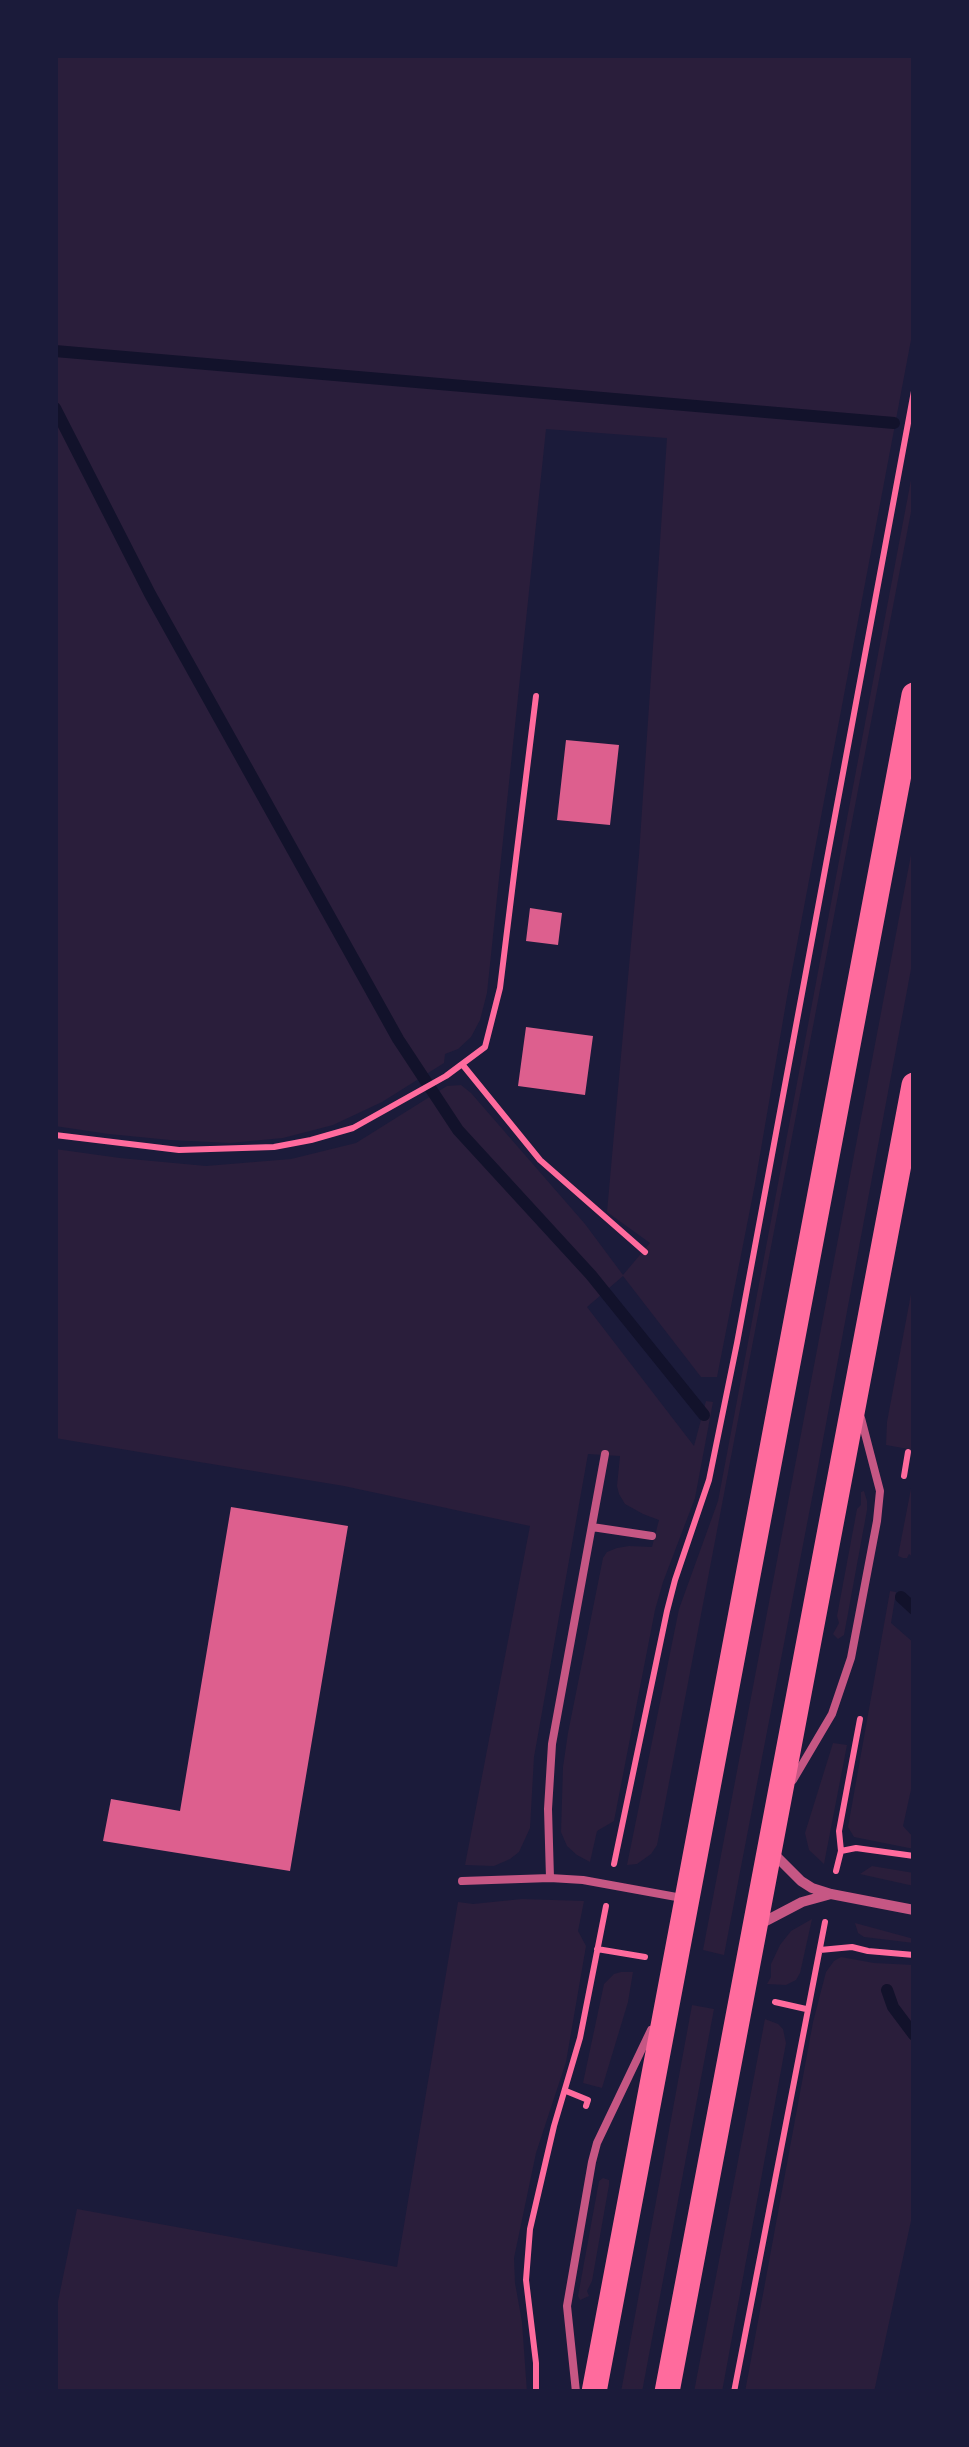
<!DOCTYPE html>
<style>
body{margin:0}
#map{position:relative;width:969px;height:2447px;overflow:hidden;background:#1b1b3a;font-family:"DM Sans",sans-serif}
canvas{display:block}
.frame{position:absolute;inset:0;border:58px solid #1b1b3a;pointer-events:none}
</style>
<div id="map">
<canvas width="969" height="2447"></canvas>
<div class="frame"></div>
</div>
<script>
const ctx = document.querySelector('canvas').getContext('2d');
ctx.lineJoin = 'round';
function fillPath(path, color) { ctx.fillStyle = color; ctx.fill(path, 'evenodd'); }
const poly = rows => new Path2D(rows.map(r => 'M' + r).join(''));
function stroke(path, color, width, dash) { ctx.strokeStyle = color; ctx.lineWidth = width; ctx.lineCap = dash ? 'butt' : 'round'; ctx.setLineDash(dash || []); ctx.stroke(path); }
fillPath(poly([
 [55,55,914,55,914,324,787,997,755,1184,717,1377,701,1377,623,1276,587,1307,694,1446,706,1401,713,1402,695,1498,663,1582,655,1610,614,1821,597,1831,590,1862,577,1855,567,1846,561,1832,563,1767,568,1733,603,1558,607,1552,617,1548,629,1546,652,1547,659,1520,643,1514,625,1504,619,1494,617,1486,620,1456,588,1454,534,1757,530,1828,519,1852,510,1859,494,1866,465,1865,530,1526,344,1486,55,1438,55,1149,120,1158,206,1166,291,1159,356,1143,447,1086,461,1085,471,1093,585,1224,623,1275,650,1243,607,1212,639,855,667,438,546,429,487,993,480,1020,471,1037,458,1049,445,1054,444,1063,382,1102,333,1125,283,1138,230,1143,170,1140,109,1134,55,1126],
 [914,464,914,496,659,1835,657,1845,651,1854,637,1864,627,1865,679,1609,718,1501],
 [914,839,914,953,817,1472,724,1955,703,1950],
 [914,1278,914,1450,886,1445,887,1422],
 [914,1473,914,1558,909,1554,907,1558,903,1558,898,1556],
 [864,1491,867,1501,867,1510,844,1635,838,1639,833,1634,839,1623,837,1616,857,1509,861,1505,861,1492],
 [890,1591,896,1592,891,1623,914,1643,914,1776,903,1826,914,1838,914,1849,854,1837,848,1827],
 [833,1743,847,1745,824,1864,809,1850,805,1833],
 [872,1866,914,1873,914,1886,860,1874],
 [522,1899,584,1901,578,1931,586,1946,566,2062,536,2153,514,2258,515,2283,522,2322,527,2392,61,2392,55,2389,55,2316,77,2209,397,2267,458,1902,473,1904],
 [812,1919,800,1973,796,1980,786,1985,767,1984,771,1977,771,1964,780,1945,791,1931],
 [855,1923,914,1939,914,1943,864,1937,858,1933],
 [841,1957,874,1963,914,1965,914,2207,874,2392,745,2392,813,2022,826,1972,834,1961],
 [621,1972,633,1972,628,2002,602,2088,583,2083,604,1984,614,1974],
 [692,2005,714,2009,642,2392,621,2392],
 [765,2019,778,2024,783,2029,786,2043,722,2392,694,2392],
 [603,2178,609,2180,609,2185,592,2281,587,2291,589,2296,580,2300,578,2296,599,2181]
]), '#2a1e3b');
stroke(poly([
 [55,351,894,423],
 [55,408,150,594,398,1039,458,1130,591,1275,704,1415],
 [901,1597,914,1609],
 [887,1990,893,2007,914,2035]
]), '#12122b', 12);
fillPath(poly([
 [566,740,619,745,610,825,557,820],
 [530,908,562,913,558,945,526,941],
 [526,1027,593,1036,585,1095,518,1086],
 [231,1507,348,1526,290,1871,103,1841,111,1799,180,1811]
]), '#dd5f8e');
stroke(poly([
 [462,1064,540,1160,645,1252],
 [55,1135,179,1150,274,1147,311,1140,353,1128,446,1076,485,1047,500,988,536,696],
 [904,1476,908,1452],
 [841,1851,839,1831,860,1719],
 [614,1864,667,1611,675,1580,709,1480,737,1343,914,391],
 [836,1871,841,1851,856,1848,914,1856],
 [597,1949,645,1957],
 [820,1950,852,1947,868,1951,914,1955],
 [775,2002,806,2009],
 [566,2091,588,2100,586,2106],
 [536,2392,536,2363,526,2280,530,2229,554,2126,580,2038,606,1906],
 [734,2392,825,1922]
]), '#ff6b9d', 6);
stroke(poly([
 [592,1527,652,1536],
 [793,1780,832,1714,851,1658,877,1521,880,1491,861,1418],
 [550,1878,548,1809,552,1744,605,1454],
 [462,1881,550,1878,583,1880,682,1898],
 [576,2392,567,2306,592,2162,597,2143,651,2030]
]), '#c65784', 8);
stroke(poly([
 [772,1852,801,1881,812,1888,831,1894,914,1910],
 [760,1924,802,1902,831,1894]
]), '#c65784', 10);
stroke(poly([
 [594,2392,914,695],
 [667,2392,914,1085]
]), '#ff6b9d', 25);
</script>
